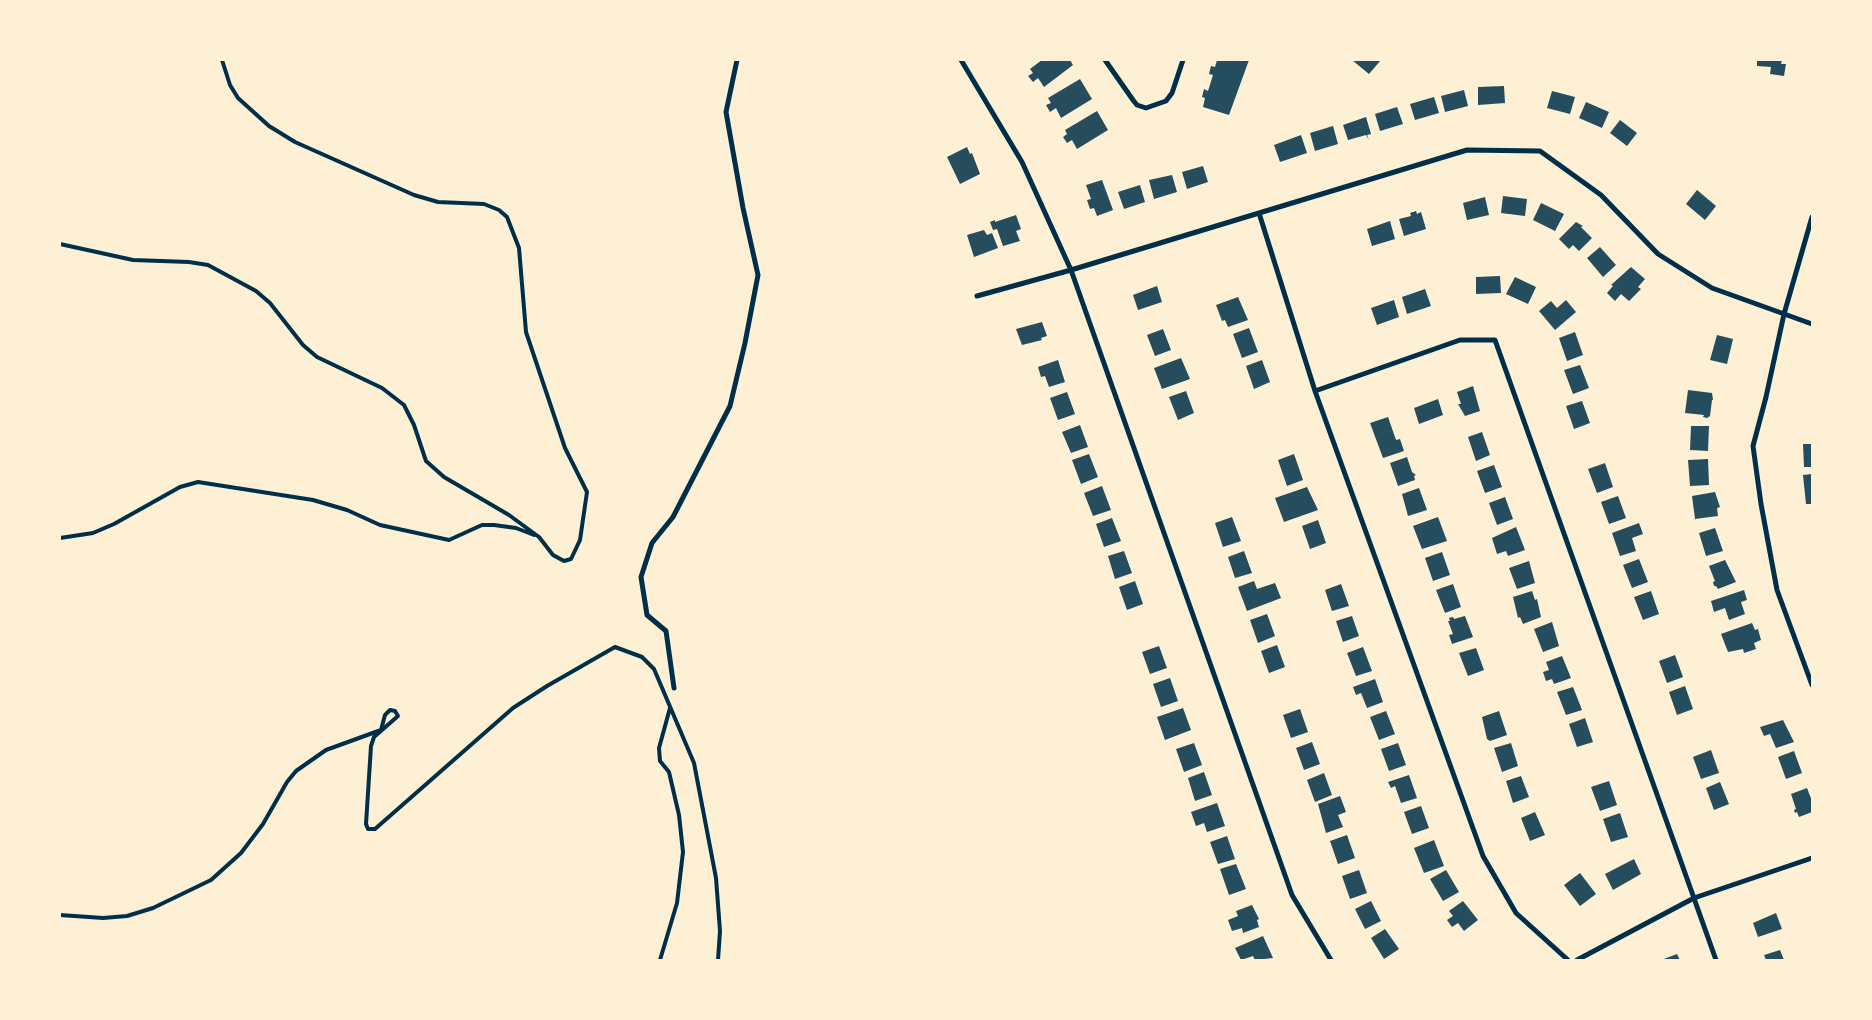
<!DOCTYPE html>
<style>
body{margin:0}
#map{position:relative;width:1872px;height:1020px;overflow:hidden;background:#fdf0d5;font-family:Raleway,sans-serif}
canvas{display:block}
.frame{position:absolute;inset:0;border:61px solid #fdf0d5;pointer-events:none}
</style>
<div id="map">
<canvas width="1872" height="1020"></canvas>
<div class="frame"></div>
</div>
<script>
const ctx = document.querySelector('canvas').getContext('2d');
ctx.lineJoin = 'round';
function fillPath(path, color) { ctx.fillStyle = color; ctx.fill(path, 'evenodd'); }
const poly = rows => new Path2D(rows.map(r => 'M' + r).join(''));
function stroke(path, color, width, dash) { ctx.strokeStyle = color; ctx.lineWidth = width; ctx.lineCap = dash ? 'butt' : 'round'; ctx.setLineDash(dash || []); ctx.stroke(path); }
fillPath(poly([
 [1042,60,1070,60,1073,65,1044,87,1038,78,1033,82,1028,76,1033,73,1030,69],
 [1217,60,1249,60,1229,115,1203,107,1205,98,1202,97,1204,89,1208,91,1213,75,1209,74,1211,66,1215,67],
 [1352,60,1381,60,1369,74],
 [1757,60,1782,60,1781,64,1786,64,1784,76,1770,74,1771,67,1757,66],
 [1080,79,1092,99,1061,118,1056,108,1050,112,1046,105,1051,103,1048,98],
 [1504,86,1505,103,1478,105,1478,87],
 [1464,90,1468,106,1445,112,1441,96],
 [1552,91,1575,97,1570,114,1547,108],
 [1434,97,1439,113,1415,120,1410,104],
 [1586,102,1609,112,1602,128,1579,118],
 [1397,107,1403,124,1380,131,1375,114],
 [1097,111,1108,130,1077,149,1072,140,1067,143,1063,137,1067,134,1065,130],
 [1366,117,1371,134,1367,135,1369,140,1366,135,1348,140,1343,125],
 [1620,120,1637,133,1627,146,1610,133],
 [1333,126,1338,144,1315,151,1310,133],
 [1301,135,1307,153,1280,162,1274,145],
 [967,147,970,154,972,153,980,174,960,184,947,157],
 [1203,166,1208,182,1187,189,1182,172],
 [1172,175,1177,192,1154,199,1149,180],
 [1102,180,1113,210,1097,216,1094,208,1090,209,1087,200,1091,199,1086,185],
 [1140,185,1145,202,1124,209,1118,192],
 [1697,190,1716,206,1705,220,1686,204],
 [1503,196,1527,199,1525,216,1501,213],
 [1485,197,1489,215,1467,220,1463,203],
 [1541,203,1564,214,1555,231,1533,220],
 [1416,211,1417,214,1421,212,1426,229,1404,236,1399,219,1411,216,1410,213],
 [1016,215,1021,229,1016,231,1020,241,1003,246,997,229,993,230,990,222,995,220,995,222],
 [1390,221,1395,239,1372,246,1367,229],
 [1576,222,1583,226,1581,227,1592,238,1579,251,1573,245,1569,249,1559,239],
 [984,230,987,235,992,233,998,248,974,257,967,235],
 [1600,247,1616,265,1603,277,1587,258],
 [1631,267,1645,279,1638,287,1641,289,1629,301,1621,294,1615,301,1607,293,1613,286,1611,285],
 [1500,276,1501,293,1476,294,1476,277],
 [1515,277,1536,287,1528,304,1506,294],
 [1157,286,1162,302,1138,310,1133,295],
 [1425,289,1431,306,1407,314,1402,297],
 [1238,297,1248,320,1228,327,1225,320,1222,321,1216,305],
 [1394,300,1399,317,1377,325,1371,308],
 [1566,300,1576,312,1555,330,1539,311,1551,301,1557,308],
 [1042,322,1047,336,1041,338,1042,340,1022,345,1016,329],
 [1249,328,1258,352,1242,358,1233,334],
 [1163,329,1171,350,1155,356,1147,335],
 [1575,332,1583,355,1567,361,1559,338],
 [1717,335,1733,339,1727,364,1710,360],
 [1181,358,1190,379,1162,389,1154,368],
 [1058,360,1065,382,1049,387,1045,376,1041,377,1038,367],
 [1262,360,1270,382,1254,389,1246,366],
 [1580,365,1589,388,1573,394,1564,370],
 [1473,386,1480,411,1465,416,1458,404,1461,404,1457,392],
 [1688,390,1712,393,1713,400,1712,400,1710,416,1707,418,1703,417,1704,415,1685,413],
 [1186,391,1194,413,1178,420,1169,397],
 [1067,392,1075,414,1058,420,1050,398],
 [1438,399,1443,415,1419,424,1414,408],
 [1582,401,1590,423,1574,429,1566,406],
 [1388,417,1396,440,1400,439,1404,451,1383,458,1370,423],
 [1080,425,1088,447,1071,453,1062,432],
 [1691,426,1709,426,1708,451,1690,450],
 [1482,432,1490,455,1476,461,1468,437],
 [1803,444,1812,444,1812,467,1804,467],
 [1089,454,1098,477,1081,484,1072,460],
 [1294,454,1303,480,1287,486,1278,460],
 [1407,457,1412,472,1416,475,1414,476,1415,480,1398,486,1390,463],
 [1708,459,1709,485,1690,486,1688,460],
 [1605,463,1613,487,1597,493,1588,469],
 [1494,465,1502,487,1485,493,1477,471],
 [1812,474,1812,504,1806,504,1803,475],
 [1102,486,1111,510,1093,516,1084,493],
 [1307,487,1318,510,1284,522,1275,498],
 [1419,488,1427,510,1408,516,1402,494],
 [1715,492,1720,507,1717,508,1718,516,1695,519,1692,496],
 [1618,496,1626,518,1609,524,1601,502],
 [1505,497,1513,519,1497,525,1489,503],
 [1232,517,1241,541,1223,547,1215,523],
 [1438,517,1447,541,1422,549,1413,526],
 [1112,518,1121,541,1104,547,1096,524],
 [1318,520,1326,543,1310,549,1302,526],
 [1639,523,1643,534,1632,538,1636,551,1620,556,1612,533],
 [1516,527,1525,550,1508,556,1506,551,1497,554,1492,538],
 [1715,528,1723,551,1706,556,1699,533],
 [1124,551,1132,573,1115,579,1108,556],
 [1244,551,1252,573,1235,578,1228,557],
 [1442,552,1450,575,1433,581,1425,558],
 [1639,559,1648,582,1632,588,1623,565],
 [1725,560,1736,582,1718,589,1716,586,1714,586,1713,582,1715,581,1709,566],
 [1529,561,1535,583,1517,589,1509,568],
 [1135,581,1143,604,1127,610,1119,587],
 [1254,581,1257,589,1275,583,1281,598,1247,611,1238,587],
 [1341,584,1349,606,1332,611,1325,590],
 [1453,584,1461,607,1445,613,1436,590],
 [1744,590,1747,600,1741,602,1745,614,1729,620,1725,608,1714,612,1711,601],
 [1532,591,1535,600,1537,599,1541,617,1523,624,1520,617,1518,618,1513,597],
 [1651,591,1659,614,1643,620,1634,597],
 [1267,614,1275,636,1258,643,1250,620],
 [1352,616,1359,636,1343,642,1336,621],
 [1465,616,1473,637,1452,644,1449,635,1453,634,1448,621,1450,621,1449,618,1453,617,1454,619],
 [1552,622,1559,646,1543,652,1534,629],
 [1752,623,1755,630,1758,629,1761,640,1754,643,1756,649,1744,653,1743,649,1728,652,1721,634],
 [1277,645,1285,667,1269,673,1261,651],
 [1159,646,1167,668,1150,674,1142,652],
 [1363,647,1372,671,1356,676,1347,653],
 [1476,648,1484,670,1468,676,1459,653],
 [1675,655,1683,677,1667,683,1659,661],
 [1562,656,1571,678,1554,684,1552,679,1546,681,1543,672,1549,670,1546,662],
 [1170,678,1178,701,1161,707,1153,684],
 [1375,679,1383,702,1367,708,1361,693,1356,695,1353,687],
 [1685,686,1693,709,1677,715,1669,692],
 [1573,687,1582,710,1566,715,1557,692],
 [1183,708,1191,730,1165,740,1157,717],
 [1300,709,1308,732,1291,738,1283,715],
 [1386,711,1395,734,1379,740,1370,717],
 [1499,711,1507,735,1490,741,1487,739,1482,717],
 [1585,718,1593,742,1577,747,1569,724],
 [1783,720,1794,742,1776,748,1770,734,1764,736,1760,727],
 [1312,742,1320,764,1304,770,1296,748],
 [1194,743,1202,765,1184,772,1176,749],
 [1398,743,1406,765,1389,771,1381,749],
 [1511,743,1518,766,1502,772,1494,748],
 [1711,750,1719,773,1701,779,1693,757],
 [1794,751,1802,773,1786,779,1778,757],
 [1204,772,1212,795,1195,801,1188,778],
 [1324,773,1332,795,1315,802,1307,780],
 [1409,775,1417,798,1401,803,1395,786,1391,788,1388,782],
 [1521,776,1529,797,1513,803,1506,781],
 [1609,781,1617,805,1600,811,1591,787],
 [1720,782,1729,804,1714,810,1706,788],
 [1807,788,1812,801,1812,812,1799,817,1797,812,1795,813,1794,810,1796,809,1791,794],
 [1340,796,1346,812,1338,815,1343,827,1326,833,1318,804],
 [1217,803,1225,826,1207,832,1204,823,1196,826,1191,812],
 [1421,806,1429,828,1412,834,1404,812],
 [1535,812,1545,835,1530,841,1521,818],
 [1620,813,1628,837,1611,842,1603,819],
 [1347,835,1355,858,1338,864,1330,841],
 [1227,836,1235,859,1218,864,1210,842],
 [1434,840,1444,866,1424,873,1414,848],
 [1634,859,1641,874,1613,890,1605,874],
 [1236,864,1246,889,1229,895,1220,869],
 [1359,870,1367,893,1350,899,1342,876],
 [1446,870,1459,892,1443,901,1430,879],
 [1580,873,1596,894,1580,906,1564,885],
 [1371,901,1381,921,1365,929,1355,909],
 [1463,901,1478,920,1464,931,1458,923,1452,927,1447,920,1453,916,1449,911],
 [1252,905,1259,919,1257,920,1259,927,1243,933,1242,928,1232,931,1228,920,1238,916,1236,911],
 [1776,913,1782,929,1758,937,1753,923],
 [1385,929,1399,949,1384,959,1371,938],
 [1263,936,1273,958,1255,960,1253,956,1241,960,1235,948],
 [1780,950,1784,960,1766,960,1764,955],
 [1677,954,1680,960,1661,960]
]), '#264d5e');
stroke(poly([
 [60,244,133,260,189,262,208,265,256,291,270,303,303,345,317,357,382,388,404,405,414,425,426,461,444,477,509,515,539,537,553,555,564,561,571,559,580,540,587,492,565,448,526,332,519,248,507,217,499,210,484,204,438,202,414,195,295,142,269,126,238,98,230,85,222,60],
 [60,538,93,533,114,524,180,487,198,482,313,500,347,510,380,525,449,540,482,525,494,525,516,528,534,535],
 [60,915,103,918,127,916,153,908,211,880,241,853,263,824,287,782,296,771,326,750,381,730,385,715,390,710,395,711,398,716,374,737,371,746,366,824,368,829,375,829,513,708,547,686,615,647,642,657,654,669,694,763,716,878,720,931,718,960],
 [660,960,677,903,683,852,679,815,669,772,660,761,659,748,670,708]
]), '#003049', 4);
stroke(poly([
 [961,60,1022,162,1071,270,1292,895,1331,960],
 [1105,60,1133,100,1137,105,1146,108,1166,101,1172,93,1183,60],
 [1259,213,1315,391,1483,856,1516,913,1568,960],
 [1812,217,1784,314,1766,397,1753,446,1761,504,1777,590,1812,685],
 [977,296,1071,270,1467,150,1540,151,1601,195,1658,254,1712,288,1812,324],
 [1315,391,1460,340,1495,340,1716,960],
 [674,688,666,631,647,615,641,577,652,543,673,517,730,406,745,343,758,275,743,208,726,112,737,60],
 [1577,960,1694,898,1812,858]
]), '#003049', 5);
</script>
